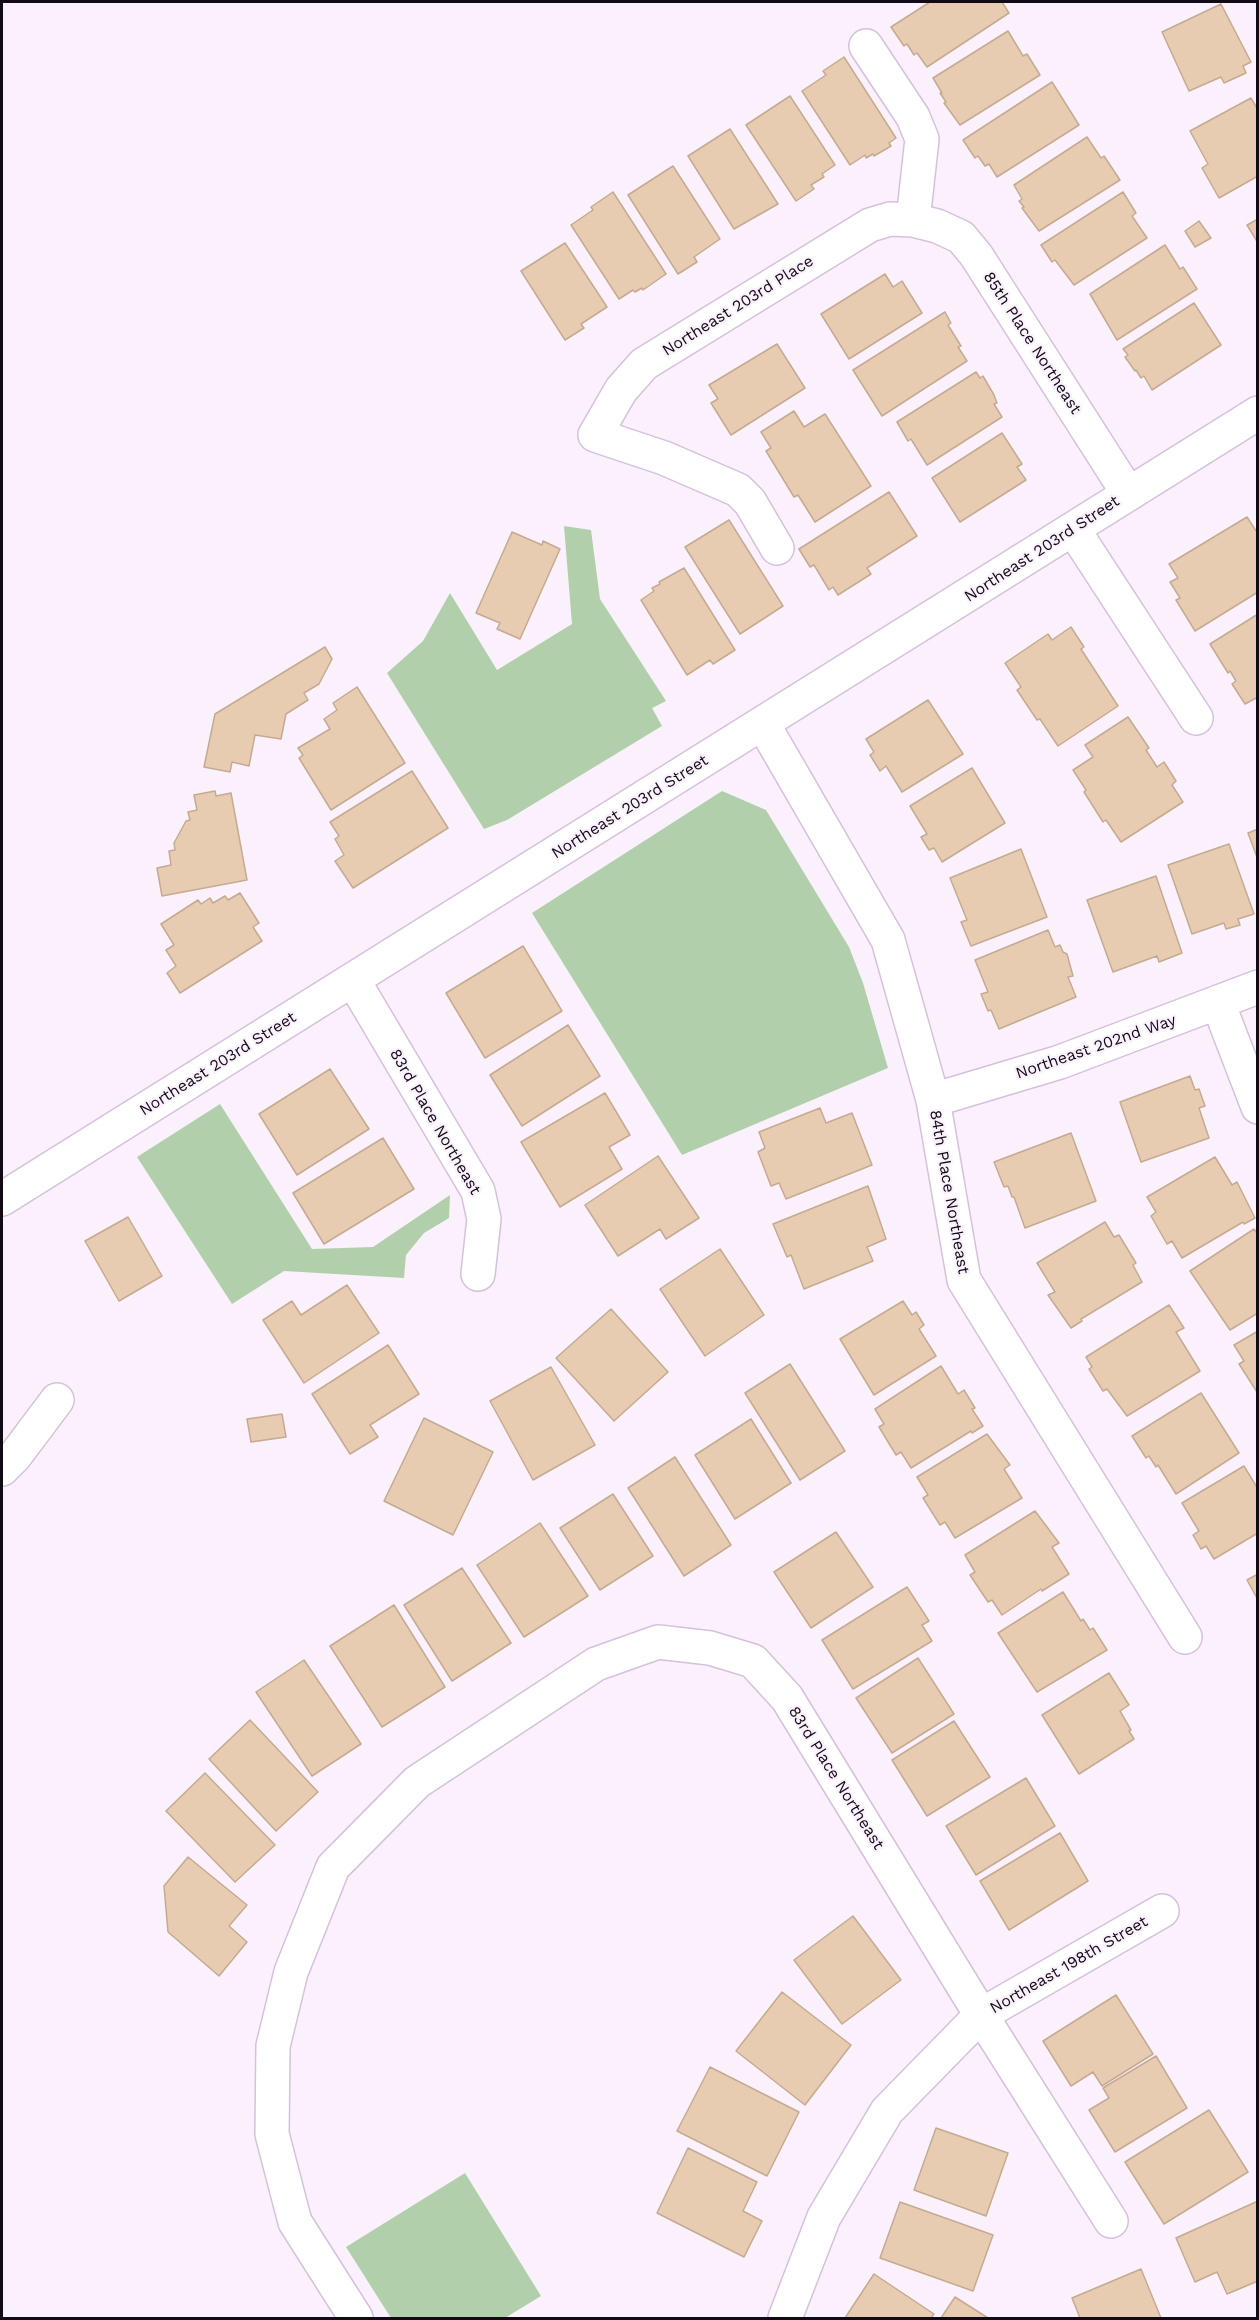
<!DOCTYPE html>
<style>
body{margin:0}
#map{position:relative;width:1259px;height:2320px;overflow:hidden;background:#faf1fd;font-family:"Work Sans",sans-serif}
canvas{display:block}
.frame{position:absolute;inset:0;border:3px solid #120a14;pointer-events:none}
</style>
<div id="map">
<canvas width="1259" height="2320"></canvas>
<div class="frame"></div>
</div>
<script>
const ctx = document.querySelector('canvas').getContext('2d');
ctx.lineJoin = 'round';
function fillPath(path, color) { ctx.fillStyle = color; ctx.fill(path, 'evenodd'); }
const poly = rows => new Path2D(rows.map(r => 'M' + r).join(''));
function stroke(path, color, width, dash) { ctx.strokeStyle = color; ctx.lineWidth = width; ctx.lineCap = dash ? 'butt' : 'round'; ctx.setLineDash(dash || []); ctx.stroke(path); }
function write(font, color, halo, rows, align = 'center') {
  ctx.font = font + ' "Work Sans",sans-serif'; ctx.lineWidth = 4.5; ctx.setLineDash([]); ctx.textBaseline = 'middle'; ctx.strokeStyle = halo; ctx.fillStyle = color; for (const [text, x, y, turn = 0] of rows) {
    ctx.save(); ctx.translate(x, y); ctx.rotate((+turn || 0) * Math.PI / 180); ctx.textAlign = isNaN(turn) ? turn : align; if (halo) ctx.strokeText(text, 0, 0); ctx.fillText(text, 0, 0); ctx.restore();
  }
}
fillPath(poly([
 [564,526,591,530,600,599,666,701,652,708,662,726,507,820,484,829,387,673,423,641,450,593,497,670,572,624],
 [722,791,766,810,849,947,863,983,888,1068,682,1155,532,913],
 [220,1104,312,1249,373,1247,450,1195,449,1218,424,1233,406,1255,404,1278,284,1271,232,1304,137,1157],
 [465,2173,541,2296,505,2318,391,2318,346,2247]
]), '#b2cfab');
const building = poly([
 [930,2,1002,2,1009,13,927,67,917,53,914,55,907,44,904,46,891,27,930,2],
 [1221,4,1251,62,1243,66,1246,73,1224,83,1221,77,1189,91,1162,32,1221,4],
 [1008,31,1023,56,1027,54,1040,75,960,125,944,103,946,102,940,93,942,93,933,78,1008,31],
 [844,57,896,138,889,143,891,146,874,156,873,154,866,158,865,155,850,165,802,91,826,75,823,71,844,57],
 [1052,82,1079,125,997,177,989,164,985,166,978,156,975,158,963,140,1052,82],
 [790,96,835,165,822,174,824,177,811,185,814,189,796,201,746,125,790,96],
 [1251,98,1258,110,1258,176,1219,198,1202,168,1208,164,1190,131,1251,98],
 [730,129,778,204,734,229,688,156,730,129],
 [1087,137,1101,158,1104,156,1120,180,1039,231,1022,208,1024,207,1019,201,1022,199,1014,185,1087,137],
 [673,166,720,239,694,257,697,262,678,274,628,195,673,166],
 [613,192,666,274,643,290,642,288,635,292,633,290,619,299,571,225,593,210,591,207,613,192],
 [1123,192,1136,213,1132,216,1147,238,1074,285,1055,260,1052,262,1041,245,1123,192],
 [1258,219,1258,243,1247,225,1258,219],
 [1199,221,1211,238,1195,247,1185,231,1199,221],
 [565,243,607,307,581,324,584,328,565,340,521,271,565,243],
 [1165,245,1180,269,1183,267,1197,289,1117,340,1090,294,1165,245],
 [885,274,893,287,902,281,922,313,849,359,821,314,885,274],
 [1194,303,1221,345,1152,390,1144,376,1141,378,1136,370,1135,371,1125,357,1128,355,1123,349,1194,303],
 [945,312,951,323,948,325,961,346,958,347,967,361,882,416,853,370,945,312],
 [777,344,805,388,731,435,711,403,718,399,709,385,777,344],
 [976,372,980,378,983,376,994,395,997,403,994,404,1002,417,927,465,911,439,908,441,897,422,976,372],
 [794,411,804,427,825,414,871,486,815,522,798,495,794,497,766,451,771,448,761,432,794,411],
 [1002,433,1022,464,1017,467,1026,480,960,522,932,478,1002,433],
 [889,492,917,536,867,568,871,574,838,595,833,587,829,590,814,565,810,567,799,549,889,492],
 [1247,517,1258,534,1258,592,1195,631,1176,600,1180,598,1170,582,1178,578,1169,564,1247,517],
 [729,520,783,606,740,634,685,547,729,520],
 [512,532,542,545,543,541,560,549,520,639,497,629,500,623,476,613,512,532],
 [684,568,735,650,713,664,710,660,687,675,641,600,654,591,652,588,660,584,659,582,684,568],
 [1258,614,1258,697,1245,704,1232,684,1236,681,1230,671,1228,673,1210,644,1258,614],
 [1071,627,1084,647,1081,649,1118,706,1058,746,1040,719,1037,720,1017,690,1021,687,1005,663,1048,634,1052,640,1071,627],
 [325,647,332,659,319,684,304,693,308,700,286,714,281,739,255,735,249,766,232,762,230,772,204,767,215,714,325,647],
 [357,687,405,763,331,810,299,758,303,755,298,748,330,729,324,719,337,710,333,703,357,687],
 [928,700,963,754,902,792,886,766,880,771,870,755,874,752,866,739,928,700],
 [1128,717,1149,748,1146,750,1157,767,1164,762,1176,781,1172,785,1183,802,1121,842,1106,820,1103,822,1084,792,1086,790,1073,770,1093,757,1085,745,1128,717],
 [972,768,1005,823,942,862,934,848,929,850,921,837,927,834,910,806,972,768],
 [412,771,448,828,353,888,335,861,344,855,335,839,339,836,330,822,412,771],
 [215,791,216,796,231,793,247,880,162,896,157,868,171,865,169,851,175,850,174,843,186,821,190,820,188,812,197,810,194,795,215,791],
 [1258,829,1258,860,1248,833,1258,829],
 [1229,844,1254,914,1238,919,1240,925,1226,929,1224,923,1192,934,1168,865,1229,844],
 [1021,849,1047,917,971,946,961,922,967,920,950,878,1021,849],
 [1156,876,1182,953,1159,962,1157,956,1113,972,1087,900,1156,876],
 [240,893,259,923,253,927,262,941,180,993,167,973,176,966,166,950,174,945,161,924,198,900,201,904,210,898,213,903,225,896,228,900,240,893],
 [1048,930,1055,947,1060,945,1063,952,1067,954,1073,976,1068,977,1076,997,999,1029,991,1010,988,1011,981,994,988,992,975,960,1048,930],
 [523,946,562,1011,485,1058,446,993,523,946],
 [568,1025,600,1076,522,1126,490,1075,568,1025],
 [330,1069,369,1129,297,1175,259,1114,330,1069],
 [1190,1076,1195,1090,1199,1089,1205,1106,1199,1108,1209,1138,1141,1162,1120,1102,1190,1076],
 [605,1093,630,1135,609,1147,622,1169,560,1207,521,1142,605,1093],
 [820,1108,826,1123,852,1113,872,1165,786,1199,779,1183,771,1186,758,1152,765,1148,759,1132,820,1108],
 [1071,1133,1096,1201,1025,1228,1014,1197,1012,1197,1008,1186,1004,1187,994,1162,1071,1133],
 [383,1138,414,1189,324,1244,293,1193,383,1138],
 [658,1156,699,1218,666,1239,660,1229,618,1256,585,1205,658,1156],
 [1215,1157,1232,1185,1237,1182,1255,1218,1244,1224,1243,1222,1182,1258,1172,1241,1167,1244,1151,1216,1156,1212,1147,1197,1215,1157],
 [868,1186,886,1239,867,1247,873,1261,804,1289,791,1255,787,1257,773,1224,868,1186],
 [128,1217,162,1276,119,1301,85,1241,128,1217],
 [1105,1222,1114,1237,1119,1235,1136,1263,1133,1265,1142,1282,1081,1319,1082,1321,1071,1328,1048,1295,1055,1292,1037,1263,1105,1222],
 [1254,1229,1258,1234,1258,1313,1230,1330,1190,1271,1254,1229],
 [720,1249,764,1315,705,1356,660,1289,720,1249],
 [347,1285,379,1333,304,1383,263,1320,292,1301,301,1315,347,1285],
 [903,1301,912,1315,916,1312,924,1325,919,1329,936,1356,874,1395,840,1339,903,1301],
 [1169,1305,1184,1328,1176,1332,1200,1371,1127,1416,1107,1389,1103,1391,1089,1369,1092,1367,1086,1357,1169,1305],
 [611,1309,668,1372,614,1421,556,1358,611,1309],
 [1258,1331,1258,1391,1257,1392,1239,1364,1244,1361,1234,1345,1258,1331],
 [388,1345,419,1394,370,1425,378,1437,350,1454,312,1394,388,1345],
 [790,1364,845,1451,800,1480,745,1393,790,1364],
 [941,1366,958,1394,964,1390,975,1408,972,1409,983,1426,972,1433,971,1431,911,1468,901,1452,896,1455,879,1427,884,1424,875,1409,941,1366],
 [551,1367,595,1445,533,1480,490,1401,551,1367],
 [1201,1393,1239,1453,1176,1494,1158,1465,1156,1467,1149,1456,1146,1458,1132,1436,1201,1393],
 [282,1414,286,1437,251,1442,247,1419,282,1414],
 [424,1418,493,1452,453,1535,384,1501,424,1418],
 [751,1419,791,1483,735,1519,695,1455,751,1419],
 [987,1434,1010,1465,1004,1469,1022,1498,955,1538,945,1522,940,1525,923,1498,928,1495,917,1477,987,1434],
 [675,1457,731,1545,684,1576,628,1488,675,1457],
 [1244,1466,1258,1489,1258,1533,1214,1559,1206,1546,1201,1549,1193,1535,1199,1531,1182,1503,1244,1466],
 [613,1494,653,1556,600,1590,560,1528,613,1494],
 [1035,1511,1059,1543,1052,1547,1069,1574,1042,1591,1041,1589,1002,1615,992,1600,988,1602,970,1575,975,1572,965,1555,1035,1511],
 [540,1523,588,1596,524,1637,477,1565,540,1523],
 [836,1532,873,1587,811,1628,774,1572,836,1532],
 [462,1568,511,1643,452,1681,404,1605,462,1568],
 [1258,1574,1258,1600,1247,1580,1258,1574],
 [907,1587,929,1621,922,1625,932,1641,853,1689,822,1640,907,1587],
 [1063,1592,1081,1621,1083,1619,1090,1630,1093,1628,1107,1650,1037,1692,998,1633,1063,1592],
 [394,1605,445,1687,382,1727,330,1646,394,1605],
 [918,1658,954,1714,892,1753,856,1698,918,1658],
 [304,1660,361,1744,312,1776,256,1692,304,1660],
 [1109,1673,1129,1705,1120,1711,1131,1730,1129,1731,1134,1739,1079,1774,1042,1715,1109,1673],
 [250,1720,318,1792,276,1831,209,1759,250,1720],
 [954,1721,990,1777,927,1816,892,1760,954,1721],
 [205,1773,275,1845,235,1882,166,1811,205,1773],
 [1026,1778,1055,1826,976,1875,946,1826,1026,1778],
 [1060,1833,1088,1881,1009,1930,980,1881,1060,1833],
 [188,1857,247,1905,229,1926,247,1942,219,1976,168,1932,164,1886,188,1857],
 [853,1916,901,1980,842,2024,794,1960,853,1916],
 [782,1992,851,2045,805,2105,736,2051,782,1992],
 [1116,1995,1153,2054,1102,2086,1093,2072,1071,2086,1043,2041,1116,1995],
 [1156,2056,1187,2108,1115,2152,1089,2110,1109,2098,1103,2088,1156,2056],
 [710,2067,799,2112,767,2176,677,2131,710,2067],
 [1209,2110,1248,2172,1164,2224,1125,2162,1209,2110],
 [936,2128,1008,2153,986,2216,914,2190,936,2128],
 [688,2148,757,2182,743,2211,762,2221,744,2257,657,2213,688,2148],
 [1258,2201,1258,2281,1227,2294,1217,2272,1195,2282,1176,2238,1258,2201],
 [900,2202,993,2235,973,2291,880,2258,900,2202],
 [1141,2269,1161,2318,1080,2318,1072,2298,1141,2269],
 [874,2274,934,2314,931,2318,845,2318,874,2274],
 [955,2297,988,2318,941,2318,955,2297]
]);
fillPath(building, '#e8ccb2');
stroke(building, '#c5aa91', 1.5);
const minor = poly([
 [866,46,913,117,922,139,913,220],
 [1073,529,1196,718],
 [777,548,750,502,738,490,664,458,595,435,621,390,644,364,870,225,890,219,913,220,937,226,961,237,976,255,1128,493],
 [763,724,888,940,933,1100,964,1280,1185,1637],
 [353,980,478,1191,484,1219,478,1274],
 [1218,1003,1258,1107],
 [933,1100,1060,1062,1258,987],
 [2,1199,1258,413],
 [2,1469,15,1456,57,1400],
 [356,2318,295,2222,272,2134,273,2046,291,1972,333,1867,417,1782,596,1664,658,1642,710,1648,753,1661,787,1698,981,2015,1111,2221],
 [785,2318,824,2217,887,2111,981,2015,1162,1911]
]);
stroke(minor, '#d6c0de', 36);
stroke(minor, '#fff', 33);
write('16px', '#120a14', '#faf1fd', [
 ["Northeast 203rd Place",738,306,-32],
 ["85th Place Northeast",1032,343,57],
 ["Northeast 203rd Street",1042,549,-33],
 ["Northeast 203rd Street",630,807,-32],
 ["Northeast 202nd Way",1096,1047,-19],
 ["Northeast 203rd Street",218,1064,-32],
 ["83rd Place Northeast",435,1122,60],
 ["84th Place Northeast",949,1192,80],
 ["83rd Place Northeast",836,1778,58],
 ["Northeast 198th Street",1069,1965,-30]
]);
</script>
